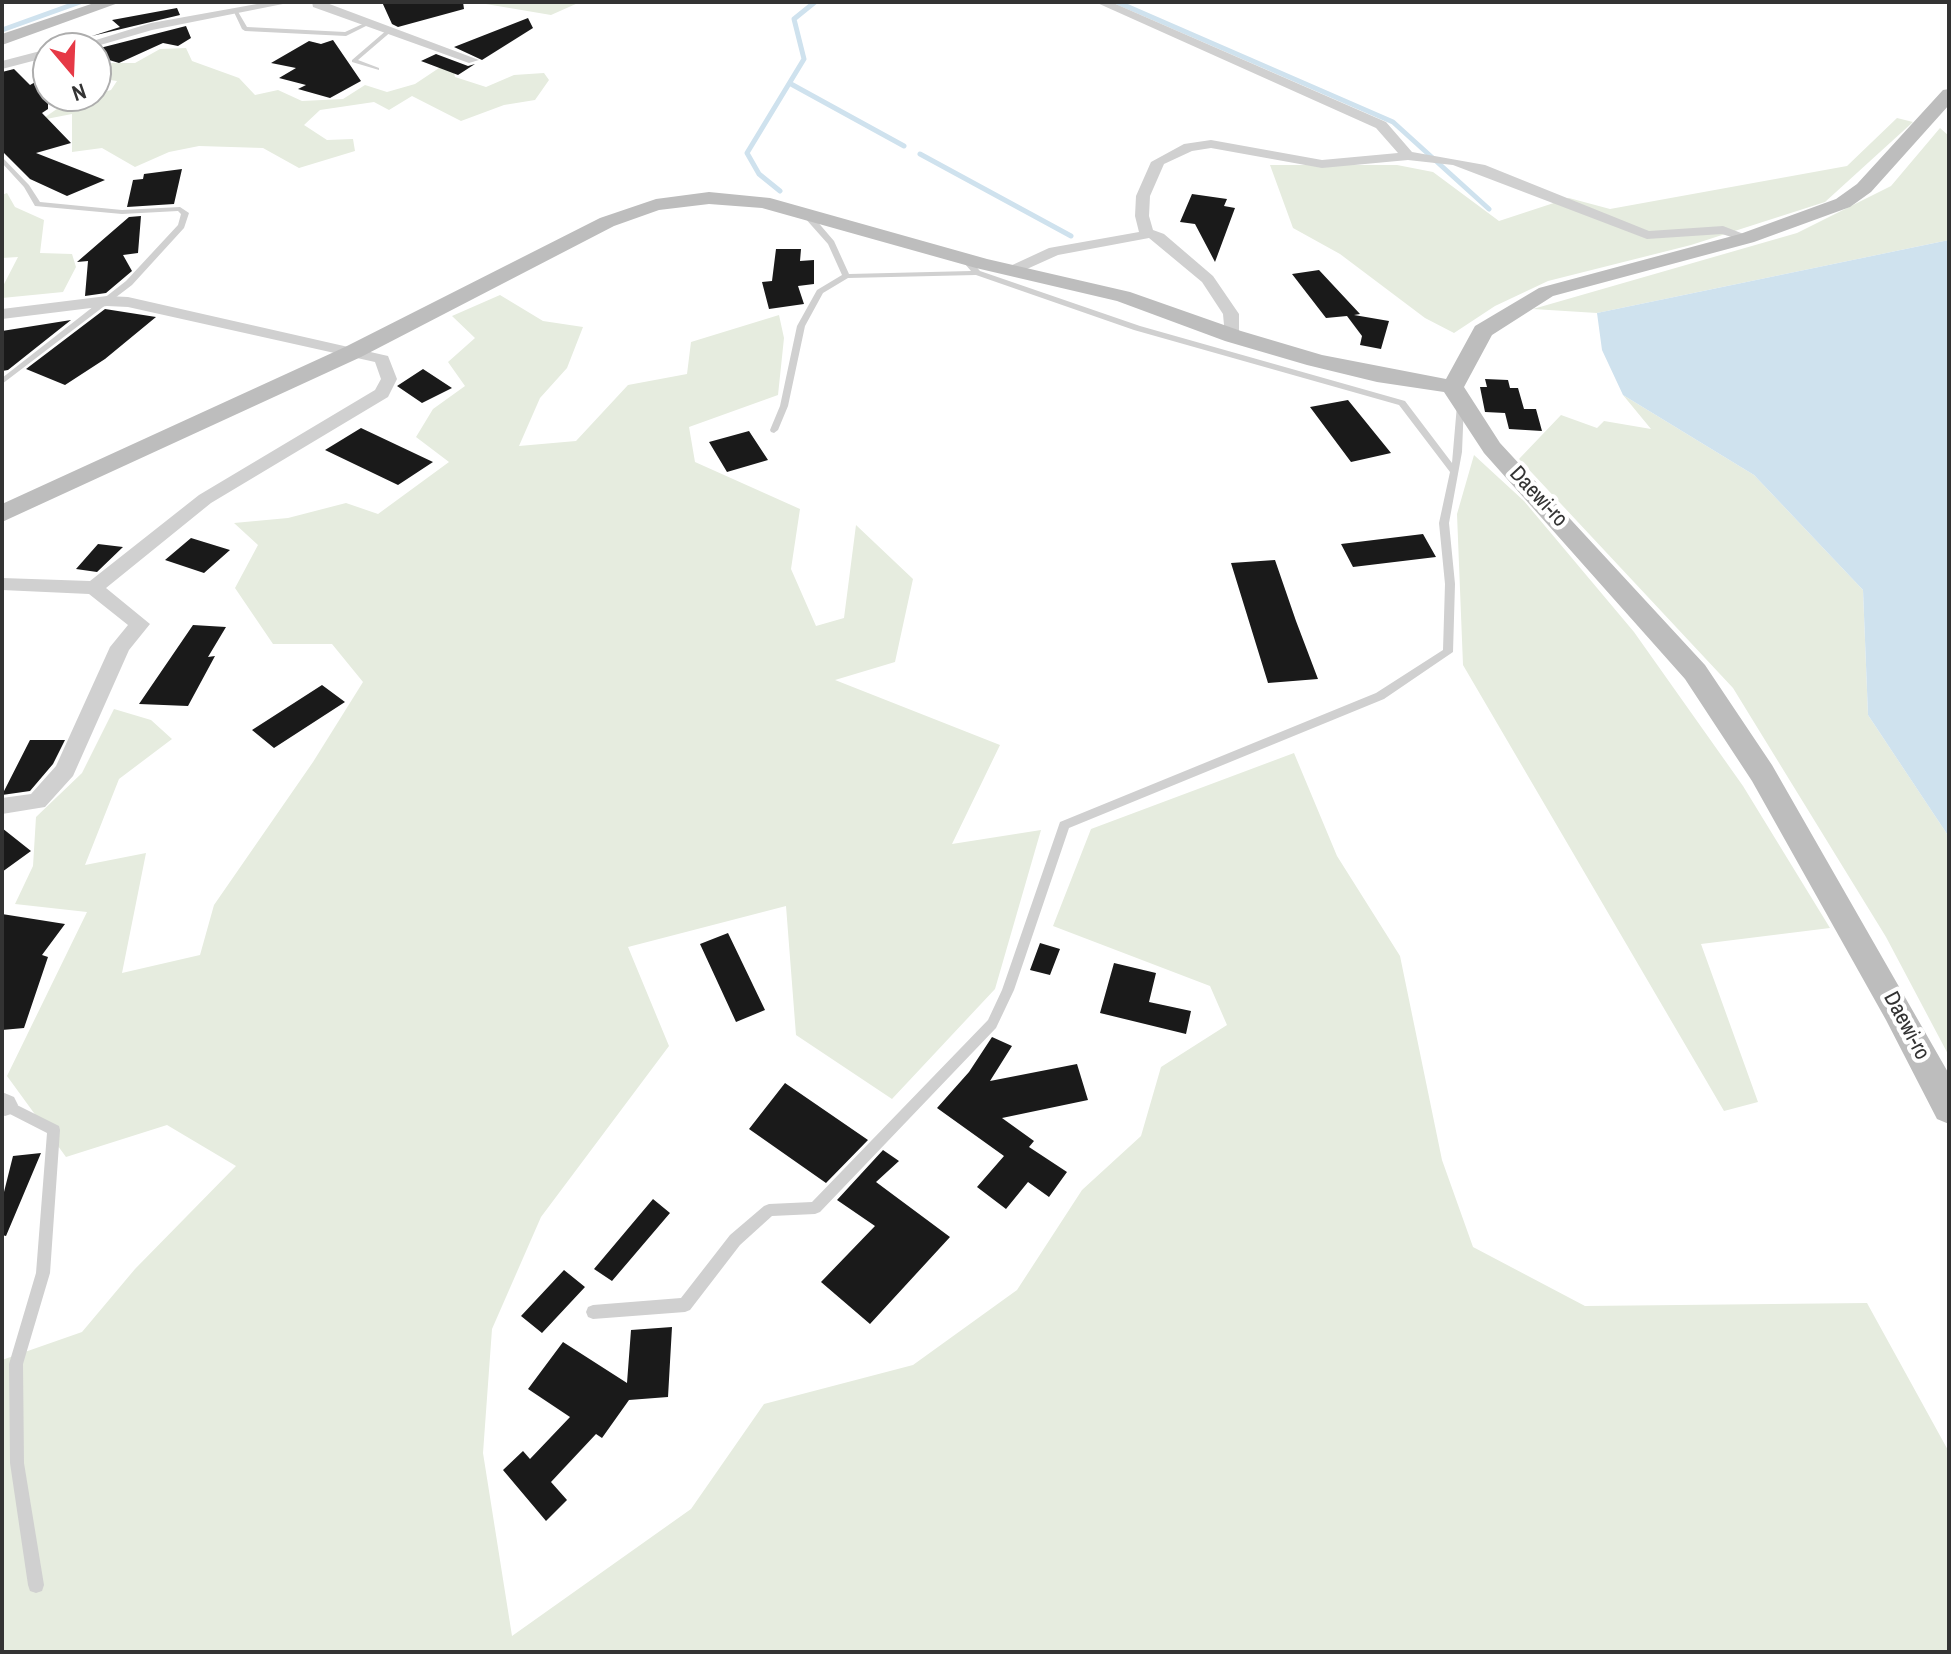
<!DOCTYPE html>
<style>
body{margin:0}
#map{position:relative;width:1951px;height:1654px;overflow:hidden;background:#fff;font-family:"Archivo Narrow",sans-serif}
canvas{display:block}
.frame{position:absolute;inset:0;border:4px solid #333;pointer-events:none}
.north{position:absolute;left:32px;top:32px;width:80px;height:80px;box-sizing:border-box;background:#fff;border:2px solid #adadad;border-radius:50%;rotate:161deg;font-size:22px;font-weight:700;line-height:32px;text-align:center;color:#333}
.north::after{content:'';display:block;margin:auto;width:28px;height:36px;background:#e63946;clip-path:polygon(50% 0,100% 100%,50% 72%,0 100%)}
</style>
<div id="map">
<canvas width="1951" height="1654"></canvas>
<div class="frame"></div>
<div class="north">N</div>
</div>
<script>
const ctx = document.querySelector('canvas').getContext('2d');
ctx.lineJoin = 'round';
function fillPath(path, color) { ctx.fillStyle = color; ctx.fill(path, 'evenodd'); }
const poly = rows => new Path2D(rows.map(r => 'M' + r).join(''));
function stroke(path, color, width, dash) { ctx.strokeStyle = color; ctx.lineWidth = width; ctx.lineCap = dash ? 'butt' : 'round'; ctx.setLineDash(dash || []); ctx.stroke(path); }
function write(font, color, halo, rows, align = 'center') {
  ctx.font = font + ' "Archivo Narrow",sans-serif'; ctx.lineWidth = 8; ctx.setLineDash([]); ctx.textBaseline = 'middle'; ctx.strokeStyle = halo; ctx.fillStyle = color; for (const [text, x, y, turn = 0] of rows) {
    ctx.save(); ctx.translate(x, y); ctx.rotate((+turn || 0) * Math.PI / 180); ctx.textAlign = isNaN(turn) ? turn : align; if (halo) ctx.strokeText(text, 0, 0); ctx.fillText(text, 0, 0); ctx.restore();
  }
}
fillPath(poly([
 [474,2,575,2,578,3,551,15],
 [186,48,192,61,239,78,255,95,278,90,302,101,343,99,365,85,387,92,415,84,451,60,455,77,486,87,514,75,544,73,549,80,535,100,504,105,461,121,412,96,389,110,374,102,320,110,304,125,327,140,353,139,355,151,299,168,263,148,199,146,169,152,135,167,102,148,72,152,72,114,41,120,64,104,111,90,117,81,96,78,100,63,135,63,160,49],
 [1897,118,1913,122,1825,202,1691,245,1548,281,1495,306,1454,333,1425,318,1340,254,1293,228,1270,165,1397,165,1433,172,1499,221,1569,198,1610,209,1847,166],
 [1940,128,1949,136,1949,240,1597,313,1533,309,1797,233,1891,186],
 [7,193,15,207,44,220,40,253,72,254,76,267,63,292,2,298,2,288,18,257,2,258,2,195],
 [500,295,543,321,583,327,567,368,540,398,519,446,576,441,628,385,687,374,691,342,779,315,784,338,778,395,689,427,695,462,800,509,791,569,816,626,844,618,856,525,913,579,895,662,835,680,1000,745,952,844,1041,830,995,989,892,1099,796,1035,786,906,628,947,669,1046,541,1217,492,1329,483,1453,512,1636,691,1509,764,1404,913,1365,1017,1290,1082,1190,1141,1136,1161,1067,1227,1025,1210,986,1053,926,1091,829,1294,753,1337,856,1400,956,1442,1160,1473,1247,1585,1306,1867,1303,1949,1452,1949,1652,2,1652,2,1360,82,1332,135,1269,236,1166,167,1125,66,1157,7,1076,87,912,15,904,33,866,36,817,82,773,114,709,151,720,172,739,119,779,85,865,146,853,122,973,200,955,214,905,313,762,363,682,332,644,273,644,235,588,258,545,234,523,288,518,346,503,378,514,449,462,416,437,433,409,465,386,448,362,475,338,452,316],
 [1623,395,1754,475,1863,590,1868,715,1949,837,1949,1056,1886,937,1733,688,1519,459,1561,415,1597,428,1604,421,1651,429],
 [1474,455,1524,501,1634,632,1743,786,1830,928,1701,944,1758,1102,1724,1111,1463,665,1457,514]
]), '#e6ecdf');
fillPath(poly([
 [1949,240,1949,837,1868,715,1863,590,1754,475,1623,395,1602,350,1597,313]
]), '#cfe2ee');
stroke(poly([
 [1117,2,1393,122,1489,209],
 [2,30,80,2],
 [791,84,904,146],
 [920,154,1071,236],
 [780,191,759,174,747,153,804,59,794,19,815,2]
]), '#cfe2ee', 5);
fillPath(poly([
 [382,2,463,2,464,9,398,27,392,24],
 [177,8,180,15,92,36,120,27,112,20],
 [528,18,533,28,482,60,454,47],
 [186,26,191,38,178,46,163,43,119,63,96,56,96,49],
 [333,40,361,81,330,98,298,89,306,85,279,78,296,68,271,63,309,41,321,44],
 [436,54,468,66,475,64,458,75,421,61],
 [14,69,30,85,48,75,48,109,42,113,71,143,36,153,105,180,67,196,30,179,2,151,2,72],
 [182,169,174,204,127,207,133,180,143,179,144,174],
 [1192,194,1227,199,1224,206,1235,208,1215,262,1195,224,1180,222],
 [141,216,138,253,123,255,132,271,106,293,85,296,88,261,77,262,129,217],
 [776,249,801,249,800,261,814,260,814,284,798,286,804,304,769,309,762,282,772,281],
 [1319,270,1360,314,1354,315,1389,321,1381,349,1360,345,1362,336,1347,316,1326,318,1292,274],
 [105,309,156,317,105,359,65,385,26,369],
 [71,320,8,370,2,371,2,331],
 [423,369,452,388,422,403,397,386],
 [1485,379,1508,380,1510,388,1518,388,1524,409,1536,409,1542,431,1509,429,1505,413,1485,412,1480,387,1487,387],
 [1348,400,1391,453,1351,462,1310,407],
 [361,428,433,462,398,485,325,450],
 [749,431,768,460,727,472,709,442],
 [1423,534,1436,557,1353,567,1341,544],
 [191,538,230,550,204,573,165,560],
 [98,544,123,547,97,572,76,569],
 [1275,560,1296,621,1318,679,1268,683,1231,563],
 [193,625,226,627,208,657,215,656,188,706,139,704],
 [322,685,345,702,274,748,252,730],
 [30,740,65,740,53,764,30,791,2,795],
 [2,828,31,851,2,872],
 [2,914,65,924,42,955,48,957,24,1028,2,1030],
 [728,933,765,1010,736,1022,700,944],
 [1040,943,1060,949,1050,975,1030,970],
 [1114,963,1156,973,1149,1002,1191,1011,1186,1034,1100,1013],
 [992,1037,1012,1046,990,1081,1077,1064,1088,1100,1002,1118,1034,1141,1029,1147,1067,1172,1049,1197,1028,1182,1006,1209,977,1187,1004,1156,937,1108,969,1072],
 [785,1083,868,1140,826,1183,749,1129],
 [883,1150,899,1161,876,1182,950,1237,870,1324,821,1282,875,1226,837,1200],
 [41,1153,6,1236,2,1235,2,1200,13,1156],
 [653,1199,670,1213,612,1281,594,1269],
 [564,1270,585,1287,542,1333,521,1316],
 [672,1327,668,1397,629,1400,602,1438,596,1434,551,1482,567,1500,546,1521,503,1470,523,1451,530,1459,570,1417,528,1389,563,1342,627,1383,631,1330]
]), '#1a1a1a');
fillPath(poly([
 [233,10,237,10,247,27,345,32,367,22,372,23,346,36,245,31,242,29,233,10],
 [388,29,393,30,358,60,379,68,379,70,352,62,352,60,388,29],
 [2,157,29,185,40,202,122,210,180,207,189,213,184,228,132,285,2,384,2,378,126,281,178,225,181,214,178,211,122,214,35,206,24,187,2,163,2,157],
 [804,213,810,213,834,241,849,274,971,271,959,257,963,255,966,255,980,271,1140,326,1405,401,1452,463,1457,405,1461,402,1464,403,1462,452,1449,523,1455,584,1453,652,1384,699,1069,828,1014,990,996,1028,820,1212,815,1214,772,1216,740,1245,690,1310,685,1312,593,1319,588,1317,586,1312,588,1307,593,1305,681,1298,730,1235,764,1206,769,1204,812,1202,988,1020,1002,990,1060,822,1376,693,1443,650,1445,584,1439,523,1450,472,1399,405,1134,330,976,275,848,278,823,293,805,326,788,406,778,430,774,433,771,432,770,430,780,406,797,326,817,290,842,275,828,244,804,217,804,213],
 [5,1099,59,1126,60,1130,50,1273,23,1364,24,1463,44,1585,42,1591,36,1593,30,1591,28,1585,10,1463,9,1364,36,1273,47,1133,2,1110,2,1100,5,1099]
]), '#d0d0d0');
fillPath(poly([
 [268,2,293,2,152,30,90,48,70,48,151,23,268,2],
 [312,2,324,2,479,60,469,63,313,7,312,2],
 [1095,2,1111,2,1386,122,1412,152,1485,165,1649,231,1723,226,1754,238,1747,242,1722,234,1647,239,1453,165,1408,160,1322,168,1211,148,1192,151,1164,164,1150,196,1149,216,1153,230,1164,234,1213,276,1239,314,1239,339,1225,336,1223,314,1202,282,1149,238,1058,255,1018,273,1008,273,1008,267,1049,248,1139,232,1135,216,1136,196,1151,162,1184,144,1211,140,1322,160,1398,153,1376,128,1095,2],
 [48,49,48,57,2,69,2,61,48,49],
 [107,296,128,297,388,356,397,379,388,397,211,503,106,588,150,624,129,650,73,776,45,807,2,814,2,798,31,794,56,766,110,647,128,625,89,594,2,590,2,578,90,581,199,495,375,390,381,379,375,362,128,307,107,306,2,319,2,309,107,296],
 [2,1092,14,1097,18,1105,14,1113,5,1116,2,1115,2,1092]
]), '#d0d0d0');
fillPath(poly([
 [97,2,121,2,2,45,2,34,97,2],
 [1949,89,1949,105,1871,192,1850,207,1754,242,1553,296,1492,335,1464,387,1500,443,1705,665,1772,765,1949,1074,1949,1124,1937,1119,1886,1020,1752,781,1685,679,1484,453,1444,392,1377,382,1307,365,1225,341,1117,301,976,268,762,208,709,204,659,210,614,226,361,357,2,522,2,504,345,347,600,218,656,199,709,192,770,198,987,259,1130,292,1241,331,1322,355,1446,379,1475,326,1539,288,1740,234,1836,199,1857,184,1943,90,1949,89]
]), '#bdbdbd');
write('22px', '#333', '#fff', [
 ["Daewi-ro",1538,497,47],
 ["Daewi-ro",1906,1026,62]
]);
</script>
